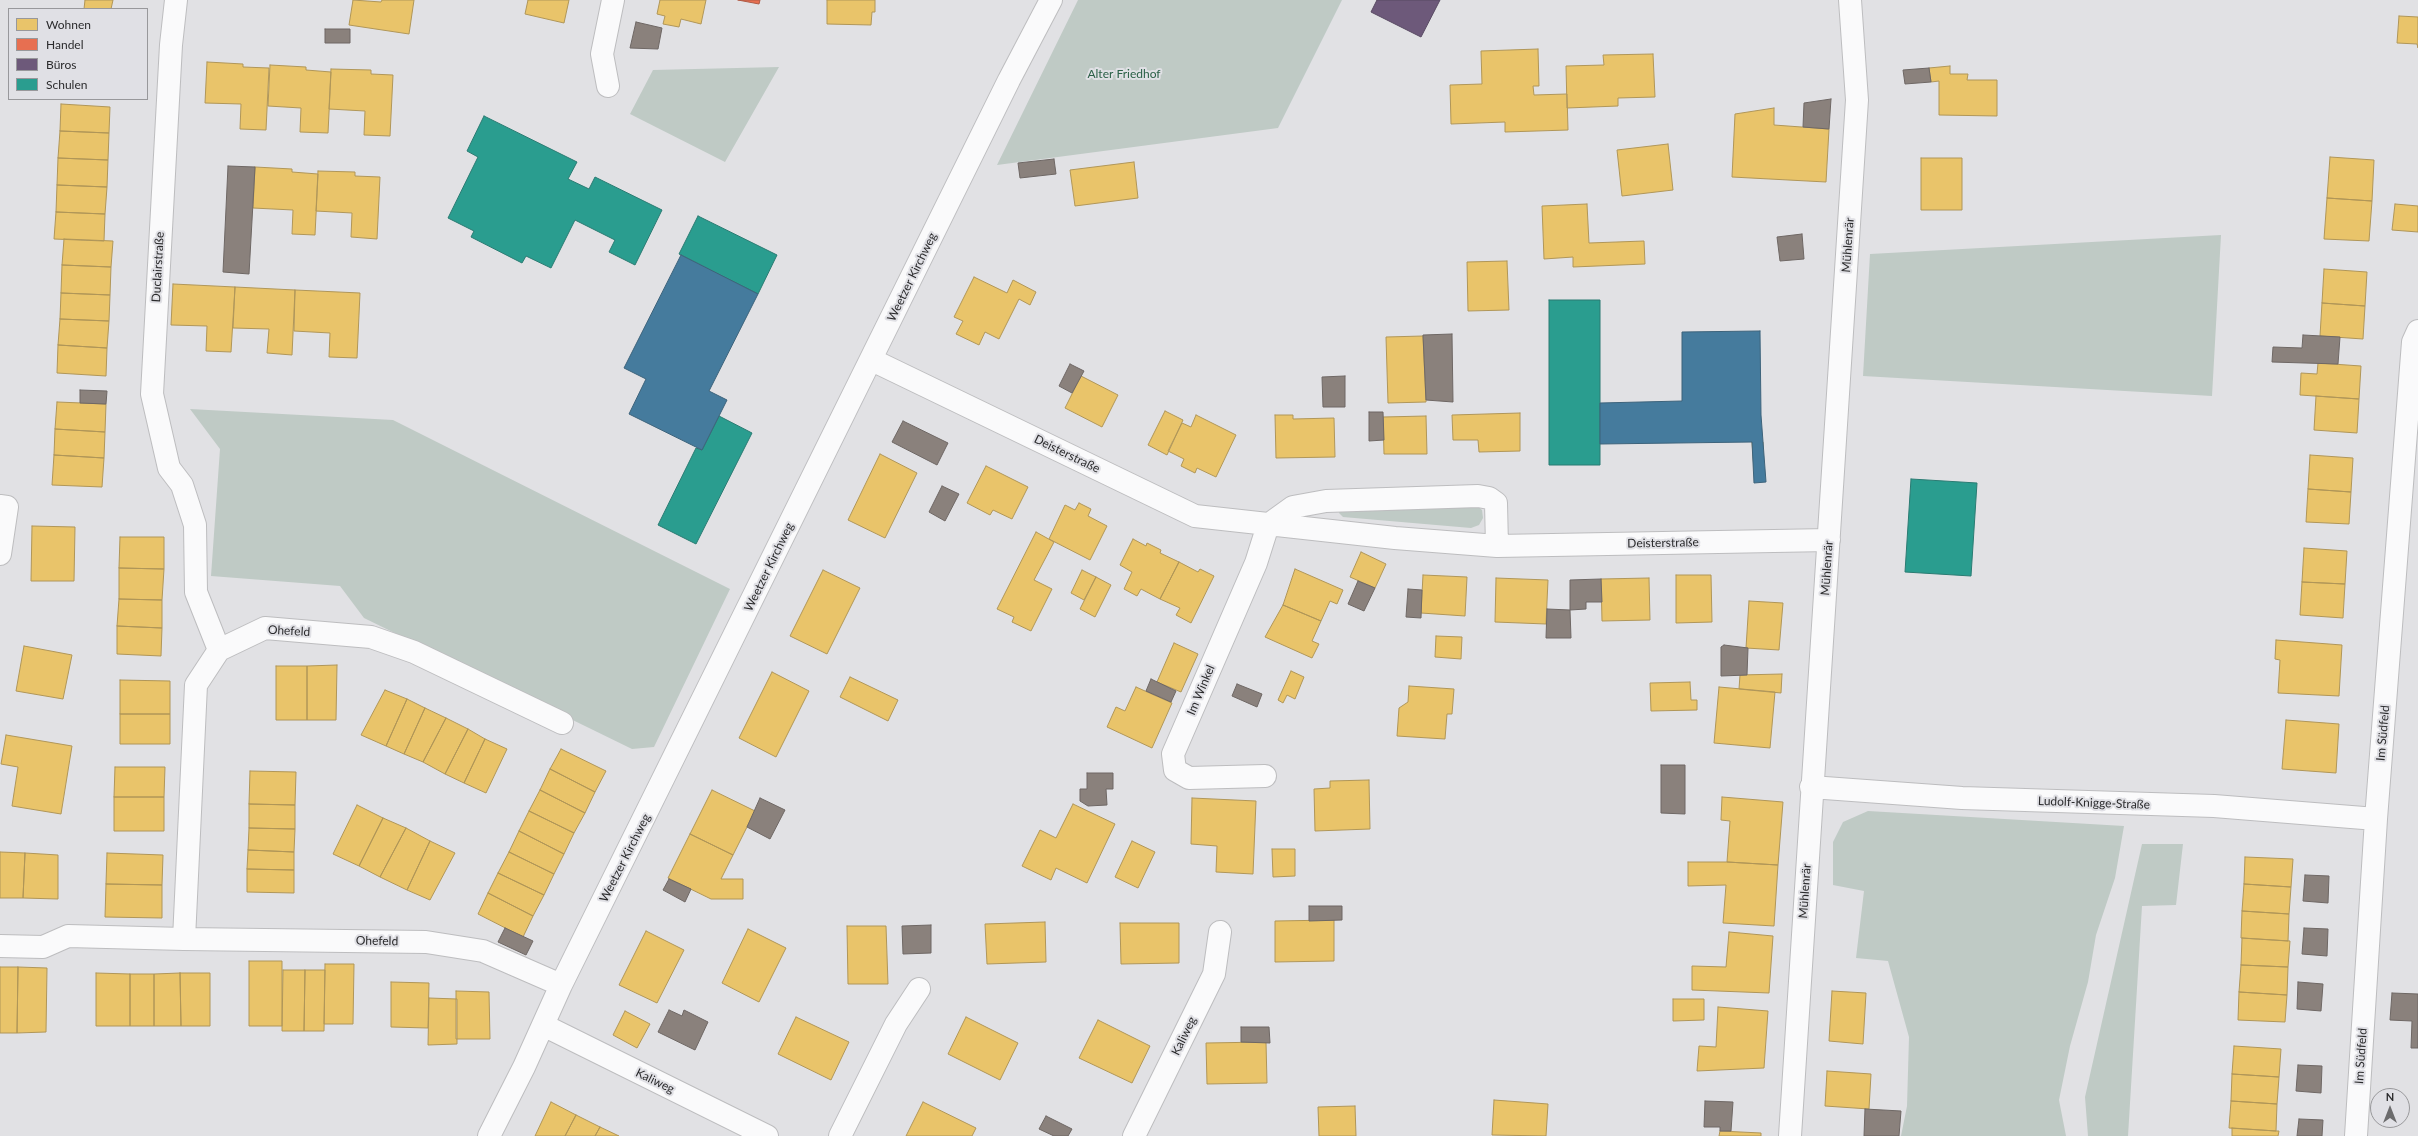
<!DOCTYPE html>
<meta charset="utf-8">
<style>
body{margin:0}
#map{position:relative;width:2418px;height:1136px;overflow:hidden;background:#e1e1e4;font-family:Lato,sans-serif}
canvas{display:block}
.legend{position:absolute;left:8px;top:8px;width:140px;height:92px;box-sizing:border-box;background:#e0e0e5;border:1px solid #98989b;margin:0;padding:5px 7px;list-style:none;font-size:12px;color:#2b2b2d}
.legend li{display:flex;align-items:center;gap:8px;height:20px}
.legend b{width:20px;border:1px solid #98989b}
.north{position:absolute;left:2370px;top:1088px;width:40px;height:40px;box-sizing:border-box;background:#e0e0e5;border:1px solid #98989b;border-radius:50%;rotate:0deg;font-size:11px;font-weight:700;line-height:16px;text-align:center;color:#2b2b2d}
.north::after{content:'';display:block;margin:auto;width:14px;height:18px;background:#6b6b6d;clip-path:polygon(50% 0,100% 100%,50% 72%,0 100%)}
</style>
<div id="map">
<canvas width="2418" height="1136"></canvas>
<ul class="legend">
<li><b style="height:11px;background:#e9c46a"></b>Wohnen</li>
<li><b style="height:11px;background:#e76f51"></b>Handel</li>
<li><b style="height:11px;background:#6d597a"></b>Büros</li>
<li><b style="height:11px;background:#2a9d8f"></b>Schulen</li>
</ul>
<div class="north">N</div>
</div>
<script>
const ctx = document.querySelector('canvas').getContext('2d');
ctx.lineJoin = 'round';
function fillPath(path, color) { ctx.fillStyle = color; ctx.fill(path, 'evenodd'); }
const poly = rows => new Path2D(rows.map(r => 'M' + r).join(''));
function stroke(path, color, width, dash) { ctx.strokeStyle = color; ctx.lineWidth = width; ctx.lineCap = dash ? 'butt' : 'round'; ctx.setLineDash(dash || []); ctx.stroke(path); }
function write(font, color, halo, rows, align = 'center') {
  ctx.font = font + ' Lato,sans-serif'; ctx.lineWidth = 4; ctx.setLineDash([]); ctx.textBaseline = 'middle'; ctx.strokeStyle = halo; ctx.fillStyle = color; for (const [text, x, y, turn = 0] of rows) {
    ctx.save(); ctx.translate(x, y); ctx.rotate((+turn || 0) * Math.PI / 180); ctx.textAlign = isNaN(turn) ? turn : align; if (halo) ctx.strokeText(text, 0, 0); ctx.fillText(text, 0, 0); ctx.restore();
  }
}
fillPath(poly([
 [1078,0,1342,0,1278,128,997,165],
 [779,67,725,162,630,114,653,70],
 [2221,235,2212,396,1863,376,1870,254],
 [190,409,393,420,730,589,654,747,632,749,364,618,340,586,211,576,220,449],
 [1476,505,1482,510,1483,518,1479,525,1471,528,1343,517,1339,513,1340,509],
 [1868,811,2124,826,2115,878,2096,935,2088,982,2070,1046,2059,1100,2066,1136,1901,1136,1907,1106,1909,1037,1888,961,1856,958,1864,891,1833,885,1833,842,1843,822],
 [2142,844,2183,844,2176,905,2142,906,2128,1136,2088,1136,2085,1097]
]), '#bfcac5');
const homes = poly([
 [85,0,113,0,111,9,84,9,85,0],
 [353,0,381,2,382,0,414,0,409,34,349,25,353,0],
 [528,0,569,0,564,23,525,14,528,0],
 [660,0,706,0,701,24,681,19,679,27,663,24,665,16,657,14,660,0],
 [827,0,875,0,875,12,872,12,871,25,827,24,827,0],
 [2399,16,2418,17,2418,48,2417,44,2397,43,2399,16],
 [1538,49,1539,86,1533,86,1534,95,1567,94,1568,130,1505,132,1505,122,1451,124,1450,85,1482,84,1481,51,1538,49],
 [1653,54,1655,97,1618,98,1618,106,1567,108,1566,66,1604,65,1603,55,1653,54],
 [207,62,243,64,243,67,269,68,266,130,240,129,241,104,205,103,207,62],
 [270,65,306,67,306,70,331,72,328,133,300,132,301,108,268,106,270,65],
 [1950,66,1950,74,1968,74,1967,80,1997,80,1997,116,1939,115,1939,81,1931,82,1929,68,1950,66],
 [331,69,371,70,371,74,393,75,390,136,364,135,365,111,329,109,331,69],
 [61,104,110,107,109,133,60,131,61,104],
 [1774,108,1774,125,1829,129,1826,182,1732,177,1735,114,1774,108],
 [60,131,109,133,108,160,58,158,60,131],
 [1668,144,1673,190,1622,196,1617,150,1668,144],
 [2330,157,2374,160,2372,201,2327,198,2330,157],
 [58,158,108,160,107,187,57,185,58,158],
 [1921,158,1962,158,1962,210,1921,210,1921,158],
 [1134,162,1138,198,1075,206,1070,170,1134,162],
 [255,167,292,169,292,172,318,174,315,235,292,234,293,210,253,208,255,167],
 [318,171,355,172,355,176,380,177,377,239,351,237,352,213,316,211,318,171],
 [57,185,107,187,105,214,56,212,57,185],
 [2327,198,2372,201,2369,241,2324,239,2327,198],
 [1587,204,1589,243,1644,241,1645,264,1573,267,1573,257,1544,259,1542,206,1587,204],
 [2395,204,2418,206,2418,232,2392,230,2395,204],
 [56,212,105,214,104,241,54,239,56,212],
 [64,239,113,241,111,267,62,265,64,239],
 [1507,261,1509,310,1468,311,1467,262,1507,261],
 [62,265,111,267,110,295,61,293,62,265],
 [2324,269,2367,272,2365,306,2322,303,2324,269],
 [974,277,1007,293,1013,280,1036,292,1030,305,1019,299,999,339,985,332,979,345,956,334,963,321,954,317,974,277],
 [173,284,235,287,231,352,206,351,207,326,171,325,173,284],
 [235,287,295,290,292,355,267,353,269,329,233,328,235,287],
 [295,290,360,293,357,358,329,357,330,333,294,331,295,290],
 [61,293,110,295,109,321,60,319,61,293],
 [2322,303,2365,306,2363,339,2320,336,2322,303],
 [60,319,109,321,107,348,58,345,60,319],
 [1423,336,1426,402,1388,403,1386,337,1423,336],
 [58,345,107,348,106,376,57,373,58,345],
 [2318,363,2361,366,2359,399,2300,395,2301,373,2317,374,2318,363],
 [1081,376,1118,395,1102,427,1065,408,1081,376],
 [2316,396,2359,399,2357,433,2314,430,2316,396],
 [57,402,106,404,105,432,55,429,57,402],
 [1165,411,1183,420,1167,455,1148,445,1165,411],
 [1520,413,1520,451,1479,452,1478,440,1453,440,1452,415,1520,413],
 [1196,415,1236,435,1216,477,1197,468,1195,473,1181,466,1184,459,1168,451,1182,423,1191,427,1196,415],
 [1275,415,1293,415,1293,419,1334,418,1335,457,1276,458,1275,415],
 [1426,416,1427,454,1384,454,1383,417,1426,416],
 [55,429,105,432,104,458,54,455,55,429],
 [1752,442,1763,442,1763,470,1754,470,1752,442],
 [880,454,917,473,885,538,848,520,880,454],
 [54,455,104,458,102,487,52,485,54,455],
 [2310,455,2353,458,2351,492,2308,489,2310,455],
 [986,466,1028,487,1012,519,993,510,990,515,967,503,986,466],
 [2308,489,2351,492,2349,524,2306,522,2308,489],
 [1079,503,1091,509,1088,516,1107,526,1090,560,1049,539,1065,505,1075,510,1079,503],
 [32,526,75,527,74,581,31,581,32,526],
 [1036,532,1054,542,1034,580,1052,589,1031,631,1012,622,1014,617,997,609,1036,532],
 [120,537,164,537,164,569,119,568,120,537],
 [1133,539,1146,546,1147,543,1161,550,1160,553,1179,562,1160,599,1141,589,1137,596,1124,589,1132,572,1120,565,1133,539],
 [2304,548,2347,551,2345,584,2302,582,2304,548],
 [1361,552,1386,564,1375,588,1350,577,1361,552],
 [1179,562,1198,572,1200,569,1214,576,1191,623,1176,615,1180,608,1160,599,1179,562],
 [119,568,164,569,162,600,119,599,119,568],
 [1295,569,1343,590,1337,604,1330,601,1321,621,1283,605,1295,569],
 [823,570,860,588,827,654,790,636,823,570],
 [1082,570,1096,577,1084,600,1071,593,1082,570],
 [1423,575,1467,577,1465,616,1421,613,1423,575],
 [1676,575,1711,575,1712,622,1676,623,1676,575],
 [1096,577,1111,585,1095,617,1080,609,1096,577],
 [1496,578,1548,580,1546,624,1495,622,1496,578],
 [1649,578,1650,620,1602,621,1601,579,1649,578],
 [2302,582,2345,584,2343,618,2300,615,2302,582],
 [119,599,162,600,162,628,117,626,119,599],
 [1749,601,1783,603,1779,650,1746,648,1749,601],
 [1283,605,1321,621,1312,641,1319,644,1312,658,1265,637,1283,605],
 [117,626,162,628,161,656,117,654,117,626],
 [1436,636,1462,637,1461,659,1435,657,1436,636],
 [2276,640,2342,645,2339,696,2278,693,2280,660,2275,659,2276,640],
 [1174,643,1198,654,1181,692,1157,682,1174,643],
 [24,646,72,655,63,699,16,691,24,646],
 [337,665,336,720,307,720,307,666,337,665],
 [276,666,307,666,307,720,276,720,276,666],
 [1291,671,1304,677,1295,699,1287,695,1283,703,1278,700,1291,671],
 [772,672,809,691,776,757,739,738,772,672],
 [1782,674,1781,693,1739,689,1740,675,1782,674],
 [850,677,898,700,888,721,840,697,850,677],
 [120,680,170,681,170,714,120,714,120,680],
 [1690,682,1691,700,1697,700,1697,710,1651,711,1650,683,1690,682],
 [1409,686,1454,689,1452,714,1447,714,1445,739,1397,736,1399,708,1408,702,1409,686],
 [1136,687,1172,703,1152,748,1107,727,1116,707,1125,711,1136,687],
 [1719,687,1775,692,1770,748,1714,743,1719,687],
 [385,690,407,699,386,746,361,735,385,690],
 [407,699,425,708,404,754,386,746,407,699],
 [425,708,446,718,423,762,404,754,425,708],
 [120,714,170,714,170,744,120,744,120,714],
 [446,718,468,729,445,774,423,762,446,718],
 [2286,720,2339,724,2336,773,2282,769,2286,720],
 [468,729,485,739,464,783,445,774,468,729],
 [6,735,72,746,61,814,12,806,18,767,1,764,6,735],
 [485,739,507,749,486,793,464,783,485,739],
 [561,749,606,771,595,792,550,769,561,749],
 [115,767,165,767,164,797,114,797,115,767],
 [550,769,595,792,585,813,540,790,550,769],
 [250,771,296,772,295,805,249,804,250,771],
 [1369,780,1370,829,1315,831,1314,789,1330,788,1330,781,1369,780],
 [540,790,585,813,574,833,529,811,540,790],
 [712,790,755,811,733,855,690,834,712,790],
 [114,797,164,797,164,831,114,831,114,797],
 [1722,797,1783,802,1778,865,1727,862,1730,821,1721,820,1722,797],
 [1192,798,1256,801,1253,874,1216,872,1217,846,1191,844,1192,798],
 [249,804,295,805,295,829,249,828,249,804],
 [1073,804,1115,824,1087,883,1056,868,1051,880,1022,866,1040,830,1056,838,1073,804],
 [357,805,383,818,359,866,333,854,357,805],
 [529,811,574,833,564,854,519,831,529,811],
 [383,818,406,828,380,877,359,866,383,818],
 [249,828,295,829,294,852,248,850,249,828],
 [406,828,430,841,407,890,380,877,406,828],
 [519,831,564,854,554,874,509,852,519,831],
 [690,834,733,855,721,879,743,879,743,899,711,899,668,878,690,834],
 [430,841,455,853,430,900,407,890,430,841],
 [1132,841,1155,852,1138,888,1115,877,1132,841],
 [1272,849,1295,849,1295,876,1273,877,1272,849],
 [248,850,294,852,294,870,247,869,248,850],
 [0,852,25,853,23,898,0,898,0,852],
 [509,852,554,874,544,895,498,873,509,852],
 [25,853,58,855,58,899,23,898,25,853],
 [107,853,163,855,162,885,106,884,107,853],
 [2245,857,2293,859,2291,887,2244,884,2245,857],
 [1688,862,1727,862,1778,865,1774,926,1723,923,1726,885,1688,886,1688,862],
 [247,869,294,870,294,893,247,892,247,869],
 [498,873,544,895,533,916,488,893,498,873],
 [106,884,162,885,162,918,105,917,106,884],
 [2244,884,2291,887,2289,914,2242,911,2244,884],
 [488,893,533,916,523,937,478,914,488,893],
 [2242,911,2289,914,2288,941,2241,938,2242,911],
 [1334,920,1334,961,1275,962,1275,921,1334,920],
 [1045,922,1046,962,987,964,985,924,1045,922],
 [1120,923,1179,923,1179,963,1121,964,1120,923],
 [847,926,886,926,888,984,848,984,847,926],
 [748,929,786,948,759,1002,722,983,748,929],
 [646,931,684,950,657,1003,619,985,646,931],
 [1729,932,1773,936,1769,993,1692,990,1692,966,1726,967,1729,932],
 [2242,938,2290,941,2288,967,2241,965,2242,938],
 [249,961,282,961,282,1026,249,1026,249,961],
 [325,964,354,964,353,1024,324,1024,325,964],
 [2241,965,2288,967,2287,995,2239,992,2241,965],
 [0,967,18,967,17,1033,0,1033,0,967],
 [18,967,47,968,46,1032,17,1033,18,967],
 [283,970,305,970,304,1031,282,1031,283,970],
 [305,970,325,970,324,1031,304,1031,305,970],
 [96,973,130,974,130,1026,96,1026,96,973],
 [180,973,210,973,210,1026,181,1026,180,973],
 [180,973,181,1026,154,1026,154,974,180,973],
 [130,974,154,974,154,1026,130,1026,130,974],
 [391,982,429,983,428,1028,391,1027,391,982],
 [456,991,489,992,490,1039,456,1039,456,991],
 [1832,991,1866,993,1863,1044,1829,1041,1832,991],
 [2239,992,2287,995,2285,1022,2238,1020,2239,992],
 [429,998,457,999,457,1044,428,1045,429,998],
 [1673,999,1704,999,1704,1020,1673,1021,1673,999],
 [1718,1007,1768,1011,1764,1068,1697,1071,1699,1046,1716,1047,1718,1007],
 [625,1011,650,1024,637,1048,613,1035,625,1011],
 [796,1017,849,1042,831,1080,778,1054,796,1017],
 [966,1017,1018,1043,1000,1080,948,1054,966,1017],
 [1098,1020,1150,1046,1132,1083,1079,1058,1098,1020],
 [1266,1042,1267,1083,1207,1084,1206,1043,1266,1042],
 [2234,1046,2281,1049,2279,1077,2232,1074,2234,1046],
 [1827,1071,1871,1074,1869,1109,1825,1106,1827,1071],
 [2232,1074,2279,1077,2277,1104,2231,1101,2232,1074],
 [1494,1100,1548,1104,1546,1136,1492,1135,1494,1100],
 [2231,1101,2277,1104,2276,1131,2229,1128,2231,1101],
 [551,1102,576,1115,565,1136,535,1136,551,1102],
 [923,1102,976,1128,972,1136,906,1136,923,1102],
 [1355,1106,1356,1136,1319,1136,1318,1107,1355,1106],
 [576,1115,600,1127,595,1136,565,1136,576,1115],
 [600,1127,619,1136,595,1136,600,1127],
 [2232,1128,2276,1131,2279,1131,2278,1136,2232,1136,2232,1128],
 [1720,1131,1761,1133,1761,1136,1719,1136,1720,1131]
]);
fillPath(homes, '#e9c46a');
stroke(homes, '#b09658', 1);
const shops = poly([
 [738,0,760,0,759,4,738,0]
]);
fillPath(shops, '#e76f51');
stroke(shops, '#af5b46', 1);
const offices = poly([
 [1377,0,1440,0,1421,37,1371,12,1377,0]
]);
fillPath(offices, '#6d597a');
stroke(offices, '#594b63', 1);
const schools = poly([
 [484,116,577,162,568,179,589,189,595,177,662,210,635,265,609,252,615,240,575,220,551,268,526,256,522,263,471,237,474,231,448,218,478,157,467,151,484,116],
 [698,216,777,255,758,294,679,254,698,216],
 [1549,300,1600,300,1600,465,1549,465,1549,300],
 [719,416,752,433,696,544,658,525,696,448,702,450,719,416],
 [1911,479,1977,483,1971,576,1905,572,1911,479]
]);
fillPath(schools, '#2a9d8f');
stroke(schools, '#2a7b72', 1);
const public = poly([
 [681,255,758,294,709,391,727,400,702,450,629,414,646,379,624,368,681,255],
 [1760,331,1761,415,1766,482,1754,483,1752,442,1600,444,1600,403,1682,401,1682,332,1760,331]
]);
fillPath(public, '#457b9d');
stroke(public, '#3d637b', 1);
const industry = poly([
 [636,22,662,28,658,49,630,48,636,22],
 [325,29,350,29,350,43,325,43,325,29],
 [1929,68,1931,82,1905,84,1903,70,1929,68],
 [1831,99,1829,129,1803,127,1804,103,1831,99],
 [1054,159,1056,174,1020,178,1018,163,1054,159],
 [228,166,255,167,249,274,223,272,228,166],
 [1802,234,1804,259,1780,261,1777,237,1802,234],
 [1452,334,1453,402,1426,400,1423,335,1452,334],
 [2303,335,2340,337,2338,364,2272,362,2273,347,2302,348,2303,335],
 [1070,364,1084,371,1072,393,1059,386,1070,364],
 [1345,376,1345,407,1323,407,1322,377,1345,376],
 [80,390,107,391,106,404,80,403,80,390],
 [1369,412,1383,412,1384,440,1369,441,1369,412],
 [903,421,948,443,937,465,892,442,903,421],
 [942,486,959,494,945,521,929,512,942,486],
 [1601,579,1602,602,1586,602,1586,609,1570,610,1570,580,1601,579],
 [1358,581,1375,588,1364,611,1348,604,1358,581],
 [1408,589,1422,590,1421,618,1406,617,1408,589],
 [1547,609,1570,610,1571,638,1546,638,1547,609],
 [1724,645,1748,648,1747,675,1721,676,1721,647,1724,645],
 [1151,679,1176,691,1171,702,1146,691,1151,679],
 [1237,684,1262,694,1257,707,1232,696,1237,684],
 [1661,765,1685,765,1685,814,1661,813,1661,765],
 [1087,773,1113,773,1113,789,1106,789,1107,805,1088,806,1080,801,1080,789,1087,789,1087,773],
 [760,798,785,810,770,839,747,827,760,798],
 [2305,875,2329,876,2328,903,2303,901,2305,875],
 [669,879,691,889,685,902,663,890,669,879],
 [1309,906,1342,906,1342,920,1309,921,1309,906],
 [931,925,931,953,903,954,902,926,931,925],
 [505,928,533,941,526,955,498,942,505,928],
 [2304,928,2328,929,2327,956,2302,954,2304,928],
 [2298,982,2323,984,2321,1011,2297,1009,2298,982],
 [2392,993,2418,994,2418,1048,2411,1048,2412,1021,2390,1020,2392,993],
 [669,1010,682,1016,684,1010,708,1022,695,1050,658,1032,669,1010],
 [1241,1027,1269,1027,1270,1043,1241,1042,1241,1027],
 [2298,1065,2322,1066,2321,1093,2296,1091,2298,1065],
 [1705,1101,1733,1102,1731,1131,1720,1131,1720,1127,1704,1127,1705,1101],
 [1865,1109,1901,1111,1899,1136,1864,1136,1865,1109],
 [1046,1116,1072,1129,1068,1136,1054,1136,1039,1129,1046,1116],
 [2299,1119,2323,1120,2322,1136,2297,1136,2299,1119]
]);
fillPath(industry, '#8a817c');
stroke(industry, '#6e6764', 1);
const minor = poly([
 [176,0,171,45,152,394,169,468,182,485,195,525,196,592,219,650,196,685,184,939,426,942,483,951,561,985],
 [608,86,602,54,613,0],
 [872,360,1195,516,1395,538,1497,546,1829,540],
 [0,506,7,507,0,554],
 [1268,525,1293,507,1326,501,1478,496,1489,498,1496,503,1497,546],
 [219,650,265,628,371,637,414,652,562,723],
 [1265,776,1189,778,1175,770,1173,754,1256,563,1268,525],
 [1811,787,1962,798,2214,806,2376,819],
 [0,946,43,947,68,936,184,939],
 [543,1025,767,1136],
 [489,1136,524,1067,561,985,1009,80,1051,0],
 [840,1136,896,1024,919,989],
 [1134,1136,1214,974,1220,932],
 [1790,1136,1857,100,1850,0],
 [2356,1136,2376,819,2413,342,2418,331]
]);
stroke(minor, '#bdbdbf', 24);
stroke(minor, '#fafafb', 22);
write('12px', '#2b6047', '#e0e0e5', [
 ["Alter Friedhof",1124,74]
]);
write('12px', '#2b2b2d', '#e0e0e5', [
 ["Mühlenrär",1848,245,-86],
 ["Duclairstraße",158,267,-87],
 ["Weetzer Kirchweg",912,277,-64],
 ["Deisterstraße",1067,454,26],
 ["Deisterstraße",1663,543,-1],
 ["Weetzer Kirchweg",769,567,-64],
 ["Mühlenrär",1827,568,-86],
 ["Ohefeld",289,631,3],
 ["Im Winkel",1201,690,-67],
 ["Im Südfeld",2383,733,-85],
 ["Ludolf-Knigge-Straße",2094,803,2],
 ["Weetzer Kirchweg",625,858,-63],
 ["Mühlenrär",1805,891,-86],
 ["Ohefeld",377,941,1],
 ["Kaliweg",1184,1036,-64],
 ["Im Südfeld",2361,1056,-86],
 ["Kaliweg",655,1081,26]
]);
</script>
